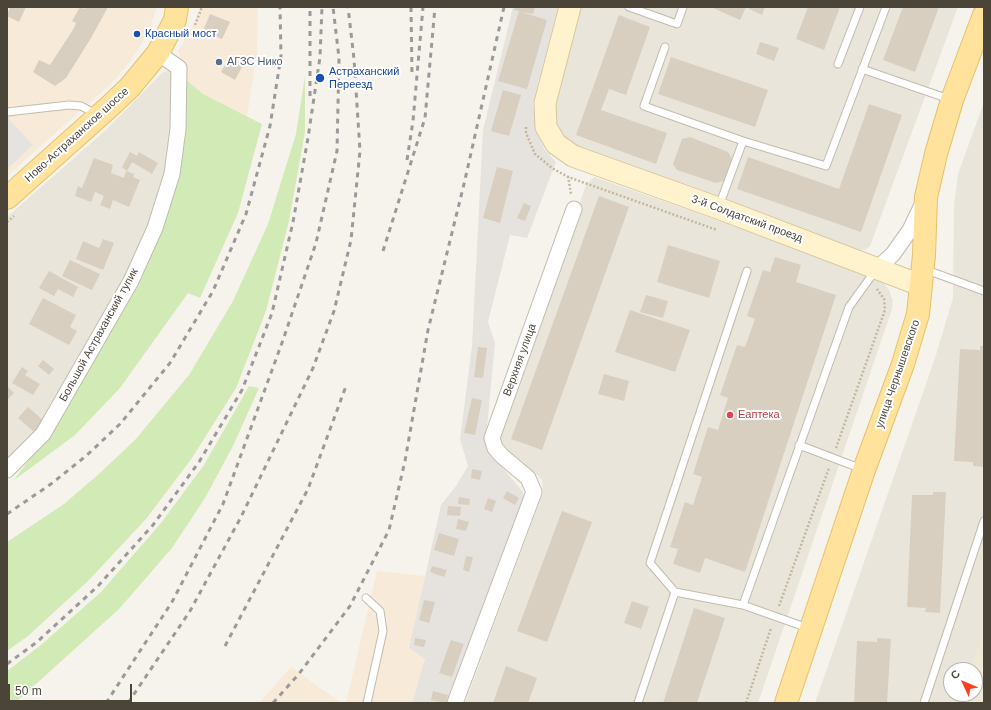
<!DOCTYPE html>
<meta charset="utf-8">
<style>
body{margin:0}
#map{position:relative;width:991px;height:710px;overflow:hidden;background:#f6f3ec;font-family:Arial,sans-serif}
canvas{display:block}
.frame{position:absolute;inset:0;border:8px solid #4b4439;pointer-events:none}
.north{position:absolute;left:943px;top:662px;width:40px;height:40px;box-sizing:border-box;background:#fff;border:1px solid #b7b4b0;border-radius:50%;rotate:314deg;font-size:11px;font-weight:700;line-height:16px;text-align:center;color:#4b4439}
.north::after{content:'';display:block;margin:auto;width:14px;height:18px;background:#fc3f1d;clip-path:polygon(50% 0,100% 100%,50% 72%,0 100%)}
.scale{position:absolute;left:8px;top:684px;width:124px;height:18px;box-sizing:border-box;border:2px solid #4b4439;border-top:0;padding-left:5px;font-size:12px;line-height:14px;white-space:nowrap;color:#4b4439;-webkit-text-stroke:3px #fff;paint-order:stroke}
</style>
<div id="map">
<canvas width="991" height="710"></canvas>
<div class="frame"></div>
<div class="north">С</div>
<div class="scale">50 m</div>
</div>
<script>
const ctx = document.querySelector('canvas').getContext('2d');
ctx.lineJoin = 'round';
function fillPath(path, color) { ctx.fillStyle = color; ctx.fill(path, 'evenodd'); }
const poly = rows => new Path2D(rows.map(r => 'M' + r).join(''));
function stroke(path, color, width, dash) { ctx.strokeStyle = color; ctx.lineWidth = width; ctx.lineCap = dash ? 'butt' : 'round'; ctx.setLineDash(dash || []); ctx.stroke(path); }
function write(font, color, halo, rows, align = 'center') {
  ctx.font = font + ' Arial,sans-serif'; ctx.lineWidth = 4; ctx.setLineDash([]); ctx.textBaseline = 'middle'; ctx.strokeStyle = halo; ctx.fillStyle = color; for (const [text, x, y, turn = 0] of rows) {
    ctx.save(); ctx.translate(x, y); ctx.rotate((+turn || 0) * Math.PI / 180); ctx.textAlign = isNaN(turn) ? turn : align; if (halo) ctx.strokeText(text, 0, 0); ctx.fillText(text, 0, 0); ctx.restore();
  }
}
fillPath(poly([
 [579,7,958,7,870,246,865,250,853,250,576,152,561,139,554,124,553,103],
 [170,71,173,74,167,172,151,226,127,277,41,431,7,459,7,217,106,130,163,72],
 [984,102,984,703,815,703,935,358,953,298,954,205,958,174],
 [951,670,975,670,975,694,951,694],
 [594,177,866,272,881,280,889,290,893,301,892,309,758,703,465,703,543,493,542,480,534,472,505,453,498,440,586,185]
]), '#eae5da');
fillPath(poly([
 [7,7,157,7,148,33,131,60,113,82,7,176],
 [200,7,258,7,257,53,247,116,203,94,184,78,183,64,178,51,190,32],
 [377,571,425,576,409,648,425,659,412,703,346,703],
 [291,667,341,703,259,703]
]), '#f7ead8');
fillPath(poly([
 [513,7,558,7,533,103,536,131,545,150,556,162,527,238,510,235,488,322,495,343,486,438,495,459,523,492,524,502,448,703,412,703,425,659,409,648,441,505,456,486,468,466,460,439,472,346,483,130]
]), '#e6e2dd');
fillPath(poly([
 [984,631,984,703,959,703,962,694,975,694,975,670,970,670]
]), '#efe8d6');
fillPath(poly([
 [305,76,305,132,289,221,266,311,236,388,192,458,146,519,88,581,28,636,7,651,7,542,64,504,100,473,135,440,189,375,233,301,268,224,296,134],
 [184,78,203,94,262,124,238,213,200,298,188,293,120,388,75,435,13,481,47,436,139,284,162,229,179,177],
 [249,386,259,388,233,446,205,498,172,548,119,609,15,703,7,703,7,671,41,645,101,592,161,523,204,465]
]), '#d2eab5');
fillPath(poly([
 [7,113,10,121,33,145,7,169]
]), '#e5e3e0');
fillPath(poly([
 [10,7,26,7,19,22,7,16],
 [80,7,85,9,86,7,108,7,91,38,66,78,55,86,33,72,39,60,50,65,74,28,76,23,72,21],
 [515,7,535,7,533,14,521,12,547,20,527,89,498,81,519,11,514,10],
 [711,7,746,7,740,20],
 [749,7,765,7,762,15,749,9],
 [808,7,840,7,824,50,796,39],
 [903,7,939,7,915,72,883,60],
 [210,14,230,22,222,39,203,31],
 [619,15,650,27,626,95,609,89,601,110,667,133,656,164,576,135],
 [760,42,779,48,774,61,756,54],
 [671,57,768,90,755,127,658,94],
 [229,58,243,65,235,80,221,72],
 [503,90,521,95,509,136,491,131],
 [869,104,902,115,861,232,737,189,748,157,839,189],
 [690,137,728,152,732,159,724,181,716,183,677,170,673,164,682,139],
 [130,152,137,156,139,152,158,163,152,174,132,162,127,171,122,167],
 [94,158,113,165,111,173,124,178,126,171,134,174,133,177,140,180,129,207,113,200,110,209,100,205,104,196,95,192,91,202,75,196,78,186,82,188],
 [497,167,513,171,500,223,483,218],
 [599,196,629,207,542,450,511,439],
 [524,203,531,206,525,221,517,218],
 [103,239,114,243,103,270,76,259,83,241,99,248],
 [668,245,720,261,709,298,657,282],
 [775,257,801,265,796,282,836,295,745,572,705,558,700,573,673,564,678,549,670,547,685,502,693,505,702,477,693,474,708,427,718,430,728,398,720,395,737,345,745,347,755,319,747,316,763,270,770,272],
 [70,260,100,274,92,290,62,276],
 [49,271,78,287,73,297,58,289,54,296,39,288],
 [646,295,668,301,663,318,640,312],
 [43,298,76,315,70,327,77,331,69,345,29,324],
 [630,310,690,330,675,372,615,352],
 [980,346,984,346,984,467,973,466,973,462,954,461,960,349,980,350],
 [478,347,487,348,483,378,474,377],
 [43,360,54,369,49,375,38,366],
 [22,367,28,371,25,375,40,384,33,395,12,383],
 [604,374,629,381,624,401,598,394],
 [7,386,14,393,7,400],
 [472,398,482,400,475,435,464,433],
 [28,407,44,421,34,432,18,418],
 [472,469,482,471,480,480,471,478],
 [507,491,519,498,515,505,503,498],
 [933,492,946,492,940,613,925,612,926,608,907,607,912,495,933,495],
 [459,497,470,499,469,505,458,504],
 [488,498,496,501,492,512,484,509],
 [448,506,461,507,460,516,447,515],
 [562,511,592,522,547,642,517,631],
 [458,519,469,522,466,531,456,529],
 [439,533,459,539,454,556,434,550],
 [466,556,473,557,469,572,463,570],
 [432,566,447,570,444,577,430,572],
 [424,600,435,602,429,623,419,620],
 [632,601,649,607,641,629,624,623],
 [694,608,725,618,697,703,663,703],
 [415,638,426,640,424,647,414,645],
 [877,638,891,639,887,703,854,703,857,641,877,642],
 [451,640,464,644,452,677,439,673],
 [506,666,537,678,528,703,493,703],
 [433,691,448,695,446,703,431,700]
]), '#d8cfc1');
const lane = poly([
 [629,7,677,24,683,7],
 [665,47,644,106,743,141,719,206],
 [838,64,860,7],
 [862,69,949,99],
 [7,112,69,105,81,106,96,114],
 [743,141,826,166,886,7],
 [924,269,984,291],
 [747,271,650,563,675,592,743,605,808,628],
 [799,445,862,469],
 [366,598,380,611,383,631,367,703],
 [743,605,849,307,875,271],
 [638,703,675,592],
 [924,703,984,521]
]);
const street = poly([
 [878,268,893,254,910,230,923,203],
 [7,470,43,434,131,281,155,228,172,174,178,129,179,68,158,53],
 [455,703,534,492,528,478,502,456,495,448,492,438,574,209]
]);
const secondary = poly([
 [570,7,545,103,546,127,556,144,573,156,718,208,920,285]
]);
const primary = poly([
 [7,198,109,107,130,87,158,53,175,20,177,7],
 [786,703,864,470,903,364,918,314,924,255,926,197,936,154,952,100,984,15]
]);
stroke(lane, '#c2bbae', 9);
stroke(street, '#c2bbae', 17);
stroke(secondary, '#d6c79b', 23);
stroke(primary, '#e6c16a', 24);
stroke(poly([
 [195,25,202,7],
 [526,127,526,133,535,154,552,168,568,177,717,230],
 [568,176,571,194],
 [7,222,14,216],
 [836,448,885,310,884,299,877,289],
 [779,606,829,468],
 [746,703,771,628]
]), '#c4b79f', 2.5, [2, 2]);
stroke(lane, '#fff', 7);
stroke(street, '#fff', 15);
stroke(secondary, '#fff3cd', 21);
stroke(primary, '#ffe39c', 22);
stroke(poly([
 [411,7,412,75],
 [310,96,310,7],
 [407,160,413,121,423,7],
 [383,251,425,118,435,7],
 [7,514,51,484,86,456,120,424,170,363,213,291,246,214,270,126,281,56,280,7],
 [225,646,308,489,346,386],
 [7,664,37,642,98,586,153,525,199,462,242,390,272,313,293,222,308,138,320,57,322,7],
 [106,703,172,602,223,504,283,340,316,243,337,151,339,58,333,7],
 [128,703,190,611,241,517,313,368,334,311,351,240,360,151,354,59,348,7],
 [273,703,298,675,350,606,389,530,405,461,428,330,464,184,504,7]
]), '#9a9a9a', 3, [5, 5]);
for (const [x, y, r, color] of [
 [137,34,4,"#1a4fb4"],
 [219,62,4,"#5c6f8a"],
 [320,78,5,"#1a4fb4"],
 [730,415,4,"#e0444e"]
]) { const dot = new Path2D(); dot.arc(x, y, r, 0, 2 * Math.PI); ctx.fillStyle = color; ctx.fill(dot); stroke(dot, '#fff', 1.5); }
write('11px', '#164399', '#fff', [
 ["Красный мост",145,34],
 ["Астраханский",329,72],
 ["Переезд",329,85]
], 'left');
write('11px', '#4e5e75', '#fff', [
 ["АГЗС Нико",227,62]
], 'left');
write('11px', '#4b4439', '#fff', [
 ["Ново-Астраханское шоссе",77,135,-42],
 ["3-й Солдатский проезд",747,219,20],
 ["Большой Астраханский тупик",99,335,-61],
 ["Верхняя улица",520,360,-70],
 ["улица Чернышевского",898,374,-71]
]);
write('11px', '#be3a42', '#fff', [
 ["Еаптека",738,415]
], 'left');
</script>
